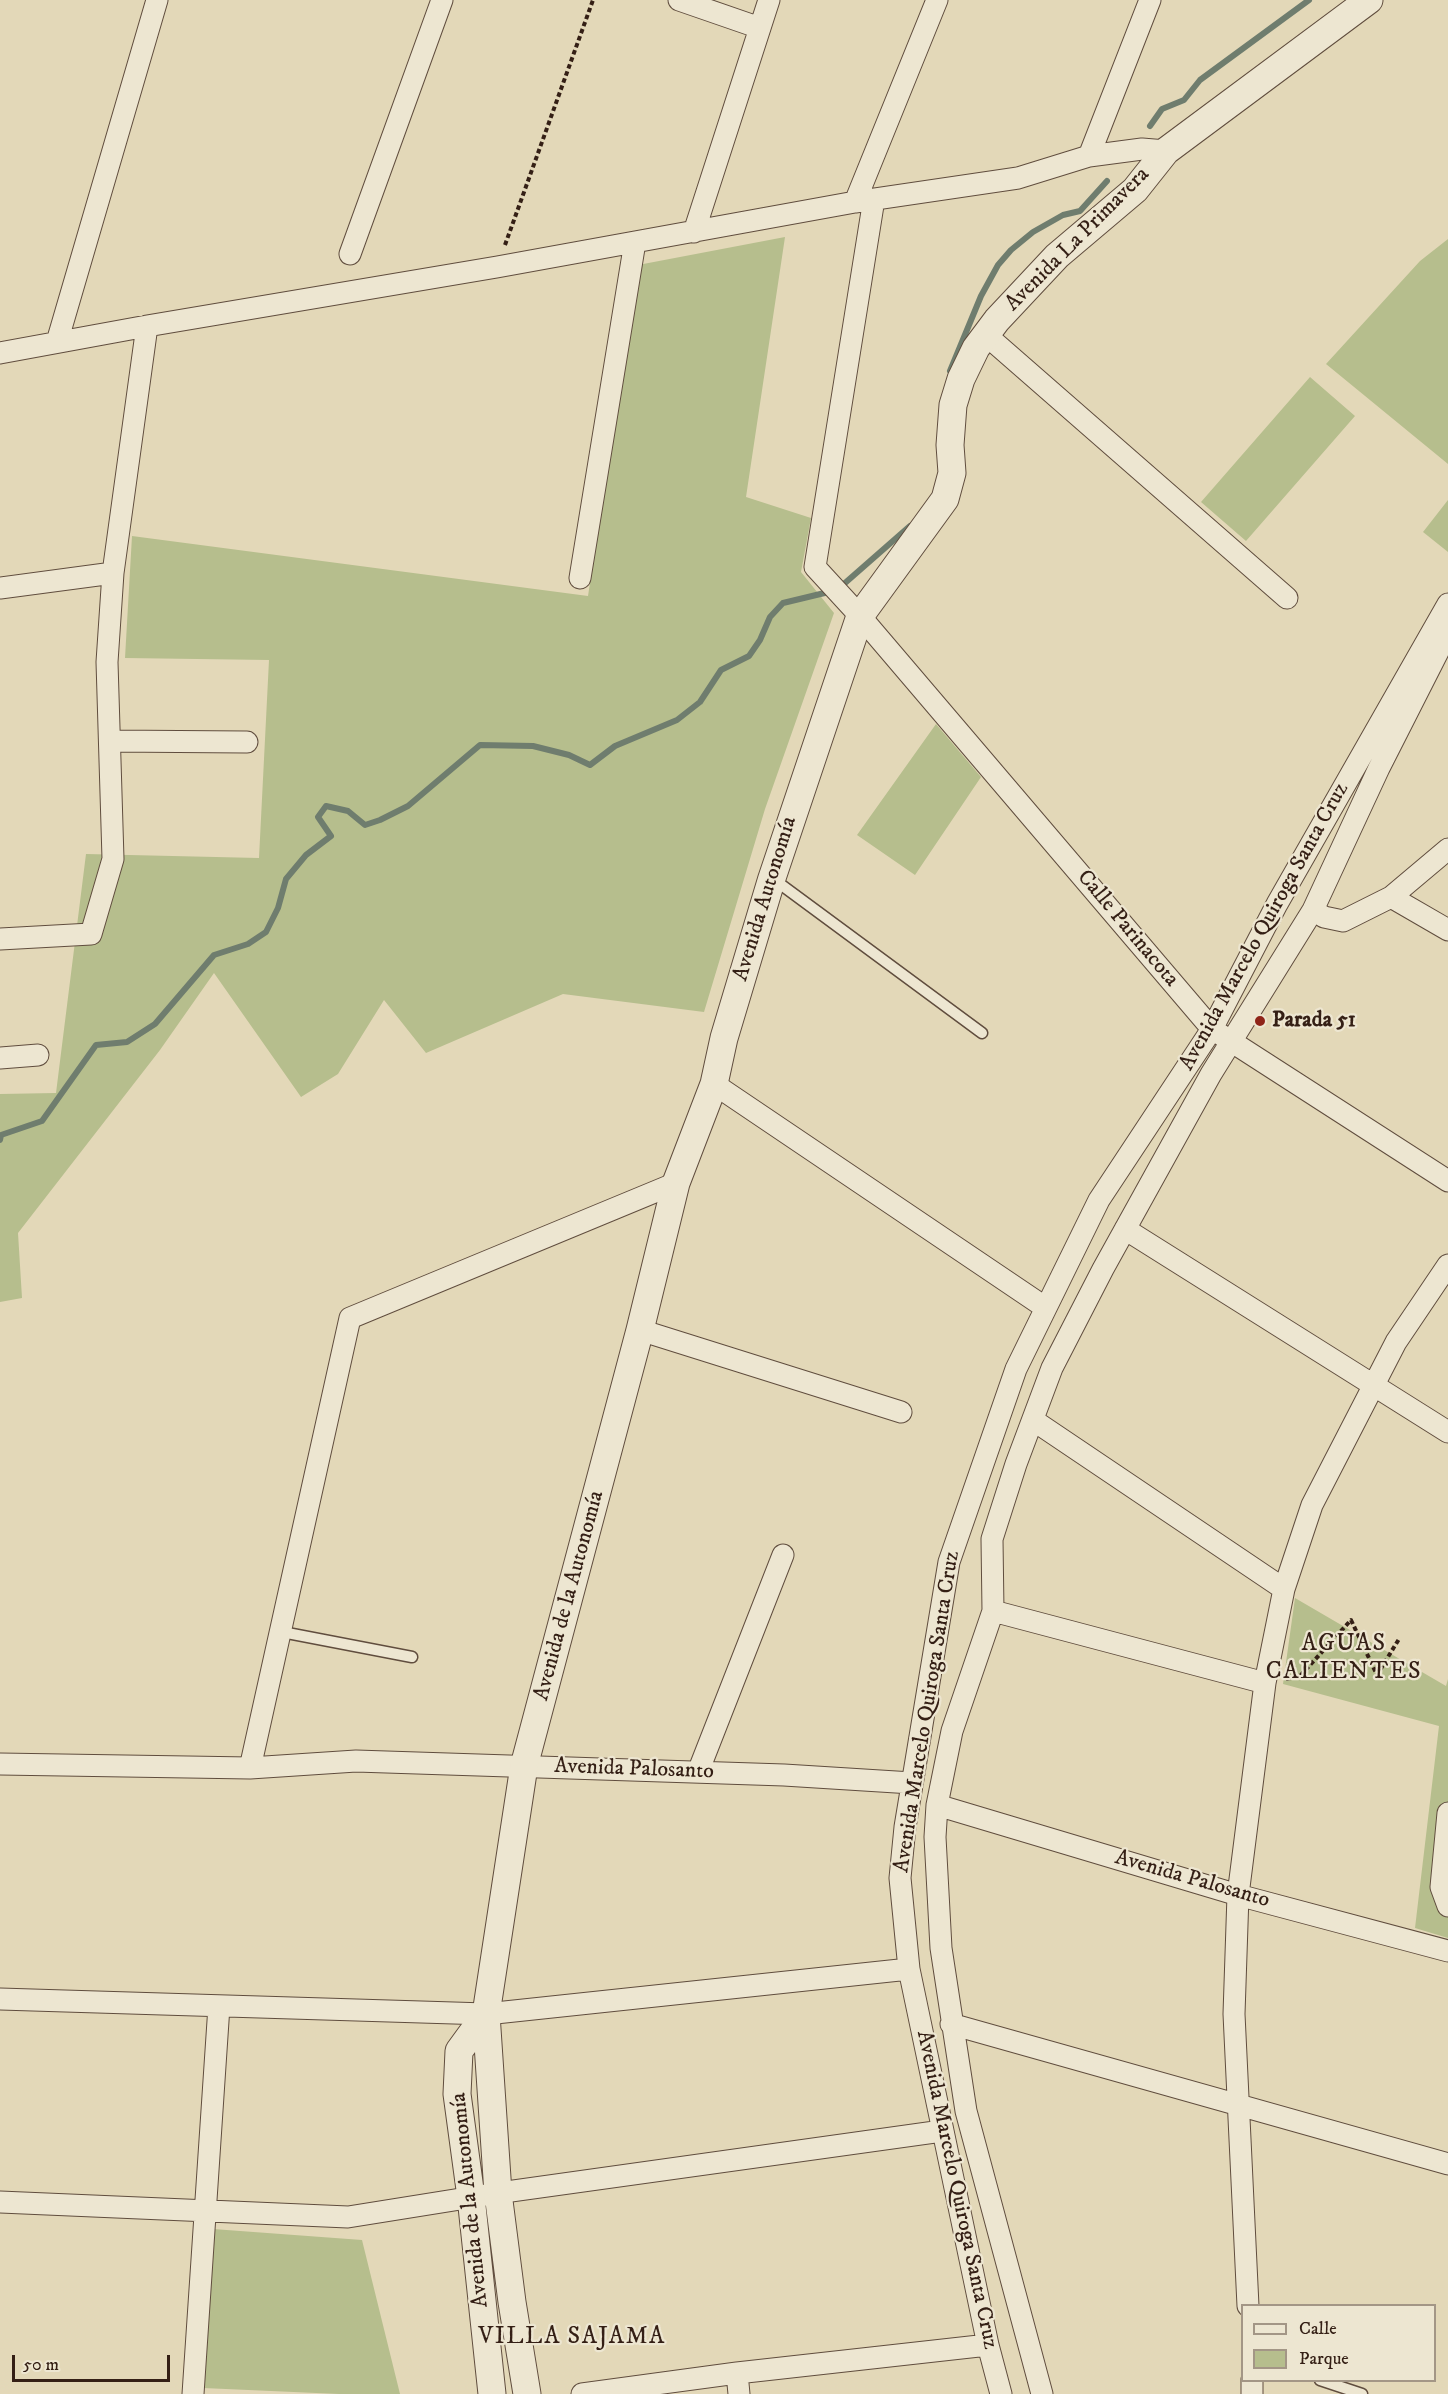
<!DOCTYPE html>
<meta charset="utf-8">
<style>
body{margin:0}
#map{position:relative;width:1448px;height:2394px;overflow:hidden;background:#e3d8b8;font-family:"IM FELL DW Pica",serif}
canvas{display:block}
.legend{position:absolute;left:1241px;top:2304px;width:195px;height:78px;box-sizing:border-box;background:#ede6d1;border:2px solid #a39686;margin:0;padding:8px 10px;list-style:none;font-size:18px;color:#341f15}
.legend li{display:flex;align-items:center;gap:12px;height:30px}
.legend b{width:30px;border:2px solid #a39686}
.scale{position:absolute;left:12px;top:2355px;width:158px;height:27px;box-sizing:border-box;border:3px solid #341f15;border-top:0;padding-left:8px;font-size:18px;line-height:21px;white-space:nowrap;color:#341f15;-webkit-text-stroke:4px #ede6d1;paint-order:stroke}
</style>
<div id="map">
<canvas width="1448" height="2394"></canvas>
<ul class="legend">
<li><b style="height:8px;background:#ede6d1"></b>Calle</li>
<li><b style="height:16px;background:#b6be8d"></b>Parque</li>
</ul>
<div class="scale">50 m</div>
</div>
<script>
const ctx = document.querySelector('canvas').getContext('2d');
ctx.lineJoin = 'round';
function fillPath(path, color) { ctx.fillStyle = color; ctx.fill(path, 'evenodd'); }
const poly = rows => new Path2D(rows.map(r => 'M' + r).join(''));
function stroke(path, color, width, dash) { ctx.strokeStyle = color; ctx.lineWidth = width; ctx.lineCap = dash ? 'butt' : 'round'; ctx.setLineDash(dash || []); ctx.stroke(path); }
function write(font, color, halo, rows, align = 'center') {
  ctx.font = font + ' "IM FELL DW Pica",serif'; ctx.lineWidth = 4.5; ctx.setLineDash([]); ctx.textBaseline = 'middle'; ctx.strokeStyle = halo; ctx.fillStyle = color; for (const [text, x, y, turn = 0] of rows) {
    ctx.save(); ctx.translate(x, y); ctx.rotate((+turn || 0) * Math.PI / 180); ctx.textAlign = isNaN(turn) ? turn : align; if (halo) ctx.strokeText(text, 0, 0); ctx.fillText(text, 0, 0); ctx.restore();
  }
}
fillPath(poly([
 [785,237,746,497,811,518,801,572,834,613,765,809,704,1012,563,994,426,1053,384,1000,338,1074,301,1097,214,973,160,1050,18,1233,22,1298,0,1302,0,1094,56,1093,86,854,259,858,269,660,125,658,132,536,588,596,638,265],
 [1448,239,1448,464,1326,364,1420,261],
 [1310,377,1355,416,1246,541,1201,502],
 [1448,500,1448,552,1423,532],
 [936,724,981,777,915,875,857,835],
 [1295,1598,1446,1686,1448,1679,1448,1938,1415,1928,1439,1726,1283,1684],
 [213,2229,362,2240,400,2394,339,2394,203,2388]
]), '#b6be8d');
stroke(poly([
 [1150,126,1162,109,1184,100,1200,80,1309,0],
 [950,371,981,296,998,265,1011,250,1033,232,1063,215,1080,211,1107,181],
 [0,1140,1,1135,42,1121,96,1045,127,1042,155,1024,214,955,248,944,266,932,278,908,286,879,306,855,331,836,318,817,326,806,348,811,365,825,380,820,408,806,480,745,533,746,569,755,590,765,615,746,677,720,700,702,721,670,749,656,760,640,770,617,783,603,837,590,910,526]
]), '#6f7d6e', 6);
const service = poly([
 [772,878,982,1033],
 [282,1632,412,1657],
 [1320,2380,1362,2394]
]);
const minor = poly([
 [679,0,760,28],
 [1089,156,1150,0],
 [874,199,815,567,860,616,1212,1029,1448,1181],
 [855,202,937,0],
 [694,232,769,0],
 [350,254,442,0],
 [986,335,1287,598],
 [57,342,157,0],
 [0,353,147,326,497,267,855,202,1018,178,1089,156,1142,149,1166,151],
 [580,578,635,242],
 [0,588,113,573],
 [110,741,247,742],
 [1391,897,1448,930],
 [1313,910,1324,917,1343,921,1391,897,1448,849],
 [0,939,91,934,113,859,107,662,113,573,147,326],
 [0,1058,38,1055],
 [714,1084,1046,1308],
 [1125,1229,1448,1432],
 [640,1330,901,1412],
 [1033,1420,1284,1589],
 [993,1611,1265,1683],
 [0,1764,250,1768,356,1761,784,1775,912,1783],
 [250,1768,350,1318,676,1183],
 [698,1772,783,1555],
 [937,1805,1238,1895,1448,1951],
 [1448,1813,1441,1887,1448,1906],
 [0,1999,486,2014,909,1969],
 [951,2024,1448,2164],
 [0,2202,348,2217,498,2193,942,2131],
 [1248,2306,1234,2014,1238,1895,1265,1683,1284,1589,1312,1505,1396,1342,1448,1265],
 [737,2373,739,2394],
 [1252,2380,1252,2394],
 [193,2394,219,2006],
 [582,2394,737,2373,988,2345],
 [1001,2394,988,2345,909,1969,900,1878,905,1827,949,1562,1016,1369,1099,1200,1212,1029,1277,904,1448,604],
 [1042,2394,966,2111,941,1948,935,1837,937,1805,952,1731,993,1611,992,1539,1016,1464,1052,1368,1103,1269,1211,1074,1313,910,1379,768,1448,632]
]);
const tertiary = poly([
 [486,2014,459,2051,457,2094,471,2197,492,2394],
 [527,2394,512,2302,498,2193,486,2014,524,1766,640,1330,676,1183,714,1084,724,1038,772,878,860,616,945,499,952,473,950,445,953,405,961,379,976,348,997,320,1057,256,1135,190,1166,151,1369,0]
]);
stroke(service, '#604d3e', 13);
stroke(minor, '#604d3e', 23);
stroke(tertiary, '#604d3e', 29);
stroke(poly([
 [505,245,593,0],
 [1286,1679,1300,1676,1351,1620,1377,1675,1399,1639]
]), '#341f15', 4, [4.5, 3]);
stroke(service, '#ede6d1', 10);
stroke(minor, '#ede6d1', 21);
stroke(tertiary, '#ede6d1', 27);
for (const [x, y, r, color] of [
 [1260,1021,6,"#8f2418"]
]) { const dot = new Path2D(); dot.arc(x, y, r, 0, 2 * Math.PI); ctx.fillStyle = color; ctx.fill(dot); stroke(dot, '#ede6d1', 2); }
write('22px', '#341f15', '#ede6d1', [
 ["Avenida La Primavera",1078,240,-45],
 ["Avenida Autonomía",766,899,-73],
 ["Avenida Marcelo Quiroga Santa Cruz",1265,927,-61],
 ["Calle Parinacota",1127,929,50],
 ["Avenida de la Autonomía",570,1596,-75],
 ["Avenida Marcelo Quiroga Santa Cruz",928,1712,-81],
 ["Avenida Palosanto",634,1770,2],
 ["Avenida Palosanto",1192,1880,16],
 ["Avenida Marcelo Quiroga Santa Cruz",956,2190,78],
 ["Avenida de la Autonomía",471,2200,-96]
]);
write('bold 22px', '#341f15', '#ede6d1', [
 ["Parada 51",1272,1021]
], 'left');
ctx.letterSpacing = '1.5px';
write('24px', '#341f15', '#ede6d1', [
 ["AGUAS",1344,1645],
 ["CALIENTES",1344,1673],
 ["VILLA SAJAMA",572,2338]
]);
ctx.letterSpacing = '0px';
</script>
